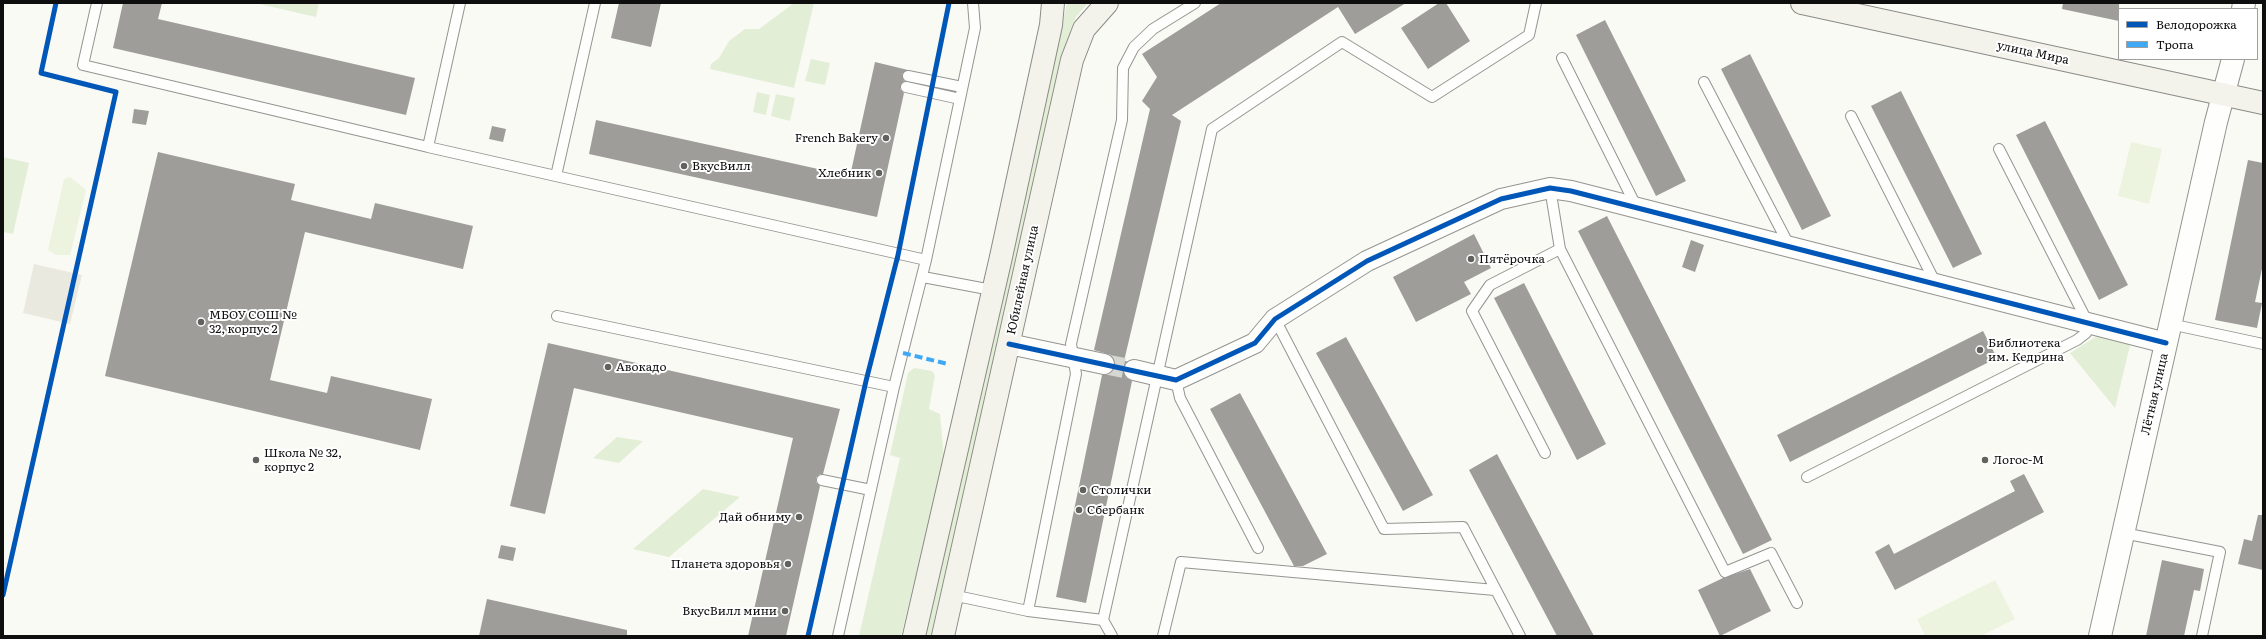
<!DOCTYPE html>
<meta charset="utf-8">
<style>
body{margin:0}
#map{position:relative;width:2266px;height:639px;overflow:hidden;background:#fafaf4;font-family:Literata,serif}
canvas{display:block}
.frame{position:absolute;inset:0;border:4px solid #0e0e0e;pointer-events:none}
.legend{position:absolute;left:2118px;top:8px;width:140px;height:52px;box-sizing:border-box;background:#fff;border:1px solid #9f9f9f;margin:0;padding:5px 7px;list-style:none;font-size:12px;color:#0e0e0e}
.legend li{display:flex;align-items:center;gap:8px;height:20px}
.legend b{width:20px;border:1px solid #9f9f9f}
</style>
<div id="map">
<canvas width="2266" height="639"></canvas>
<div class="frame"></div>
<ul class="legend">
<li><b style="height:5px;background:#0057b8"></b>Велодорожка</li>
<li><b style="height:5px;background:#3fa9f5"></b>Тропа</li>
</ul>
</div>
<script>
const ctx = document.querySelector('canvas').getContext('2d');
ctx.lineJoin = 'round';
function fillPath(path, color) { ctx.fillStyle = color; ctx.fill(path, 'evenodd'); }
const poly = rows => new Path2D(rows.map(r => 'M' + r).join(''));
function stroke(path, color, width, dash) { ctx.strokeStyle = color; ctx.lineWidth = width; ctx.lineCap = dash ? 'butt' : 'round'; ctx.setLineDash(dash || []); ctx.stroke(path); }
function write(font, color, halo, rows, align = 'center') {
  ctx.font = font + ' Literata,serif'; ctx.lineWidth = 4; ctx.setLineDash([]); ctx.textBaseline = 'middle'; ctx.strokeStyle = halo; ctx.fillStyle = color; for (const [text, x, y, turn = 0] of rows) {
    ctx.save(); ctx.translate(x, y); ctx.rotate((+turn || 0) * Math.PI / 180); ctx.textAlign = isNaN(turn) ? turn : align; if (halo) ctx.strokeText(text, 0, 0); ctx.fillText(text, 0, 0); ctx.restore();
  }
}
fillPath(poly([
 [255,3,319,3,316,17],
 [794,3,814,3,794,88,710,69,711,64,719,58,729,41,745,29,759,29],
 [1067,3,1088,3,1076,17,1071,29,933,636,924,636],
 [811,59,830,63,825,85,805,81],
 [757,92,770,95,766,115,753,112],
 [776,94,795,98,790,121,771,116],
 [3,157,29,163,13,234,3,232],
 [2102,333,2131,341,2115,408,2070,353],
 [914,368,932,371,935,375,929,409,940,414,944,458,901,636,859,636,900,458,890,455,908,373],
 [617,437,643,441,619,463,593,458],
 [703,489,740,497,669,557,633,549]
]), '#e3eed6');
fillPath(poly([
 [2131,142,2162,149,2149,204,2118,196],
 [70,177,86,190,70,255,56,255,48,250,64,179],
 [1995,580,2015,619,1981,636,1925,636,1917,619]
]), '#ecf3df');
fillPath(poly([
 [34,264,82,275,70,324,23,313]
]), '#eae9e0');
fillPath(poly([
 [123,3,162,3,158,19,415,78,406,115,113,48],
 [619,3,661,3,651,47,611,38],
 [1221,3,1406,3,1355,34,1338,7,1172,115,1181,121,1124,361,1127,361,1123,368,1126,378,1132,381,1086,603,1056,597,1102,375,1112,372,1115,366,1111,355,1094,350,1150,109,1142,101,1157,77,1142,54],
 [1439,3,1446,3,1470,41,1428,69,1401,28],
 [2063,3,2119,3,2119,21,2062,9],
 [1605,20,1686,181,1656,196,1576,35],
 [1750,54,1831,216,1802,230,1721,69],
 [875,62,908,70,902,74,904,81,900,89,904,93,877,217,589,154,596,120,850,176],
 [1901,91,1982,254,1953,268,1871,106],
 [134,109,149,111,146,125,132,123],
 [2045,121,2128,285,2099,300,2016,135],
 [492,126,506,129,503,142,489,139],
 [158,152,295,184,291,200,371,219,375,203,473,226,463,269,305,232,270,380,327,393,331,376,432,399,420,450,105,376],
 [2248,160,2263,163,2263,264,2255,302,2262,303,2257,328,2215,320],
 [1607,216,1772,540,1743,554,1578,231],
 [1474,234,1491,268,1464,282,1471,294,1416,322,1393,277],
 [1691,240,1704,245,1695,272,1682,267],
 [1524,283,1606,444,1577,460,1494,298],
 [1983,331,1997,358,1790,462,1777,435],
 [1346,337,1433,495,1403,511,1316,353],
 [548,343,840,409,823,474,820,474,816,478,816,482,820,486,786,636,748,636,793,438,574,388,545,514,510,506],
 [1240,393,1327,554,1303,566,1294,566,1210,409],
 [1497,454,1594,636,1557,636,1469,470],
 [2024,474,2044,512,1895,590,1875,552,1889,544,1894,554,2015,491,2010,481],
 [2258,515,2263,515,2263,570,2238,564,2244,539,2252,541],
 [501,545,516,548,513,561,498,558],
 [2162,560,2204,569,2200,591,2194,590,2184,636,2146,636],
 [1750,569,1771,611,1720,636,1698,590,1723,578],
 [487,599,627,630,627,636,479,636]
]), '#9e9d99');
stroke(poly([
 [1104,364,1134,370]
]), '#d7d7d2', 20, [20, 10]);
const service = poly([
 [97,3,83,65,428,147,460,3],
 [1562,58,1637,208],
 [908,76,962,87],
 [1704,82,1790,247],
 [906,87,960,99],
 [1851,116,1936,284],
 [428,147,926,260],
 [556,176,595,3],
 [1550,188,1560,249,1725,572,1771,553,1797,603],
 [923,277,992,290],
 [557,316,894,387],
 [1275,319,1384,529,1463,527,1520,636],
 [2170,324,2263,344],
 [1176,380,1180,398,1258,548],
 [1545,453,1472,311,1490,285,1560,249],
 [1807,477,2077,340,2086,333,2088,323,1999,149],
 [822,480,871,490],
 [2123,533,2220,552,2202,636],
 [952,595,1028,611,1103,620],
 [1028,611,1076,374,1071,344,1122,120,1123,68,1134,47,1153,29,1195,3],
 [838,636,894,387,926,260,975,28,973,3],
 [1112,636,1103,620,1212,129,1342,42,1432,97,1529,35,1536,3],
 [1163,636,1181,562,1495,590]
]);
const minor = poly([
 [1009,344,1104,364],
 [1134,370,1176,380,1255,343,1275,319,1367,261,1501,199,1550,188,1571,191,2166,343]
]);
const tertiary = poly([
 [2243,9,2244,3],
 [2100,636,2216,122,2233,59]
]);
const secondary = poly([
 [1802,3,2263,103],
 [914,636,1001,257,1051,25,1053,3],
 [943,636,1072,60,1084,29,1107,3]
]);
stroke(service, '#949492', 12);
stroke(minor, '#949492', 22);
stroke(tertiary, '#949492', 24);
stroke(secondary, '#8b8b88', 24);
stroke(service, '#fefefd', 10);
stroke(minor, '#fefefd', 20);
stroke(tertiary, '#fefefd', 22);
stroke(secondary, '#f4f3eb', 22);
stroke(poly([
 [903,353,948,364]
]), '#3fa9f5', 4, [8, 4]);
stroke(poly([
 [897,260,949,3],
 [1009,344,1176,380,1255,343,1275,319,1367,261,1501,199,1550,188,1571,191,2166,343],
 [3,595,116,92,41,73,56,3],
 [808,636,866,381,898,255]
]), '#0057b8', 5);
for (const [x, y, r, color] of [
 [886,138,4,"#61615e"],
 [684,166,4,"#61615e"],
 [879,173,4,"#61615e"],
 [1471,259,4,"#61615e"],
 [201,322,4,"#61615e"],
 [1980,350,4,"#61615e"],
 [608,367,4,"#61615e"],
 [256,460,4,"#61615e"],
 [1985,460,4,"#61615e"],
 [1083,490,4,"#61615e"],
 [1079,510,4,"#61615e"],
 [799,517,4,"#61615e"],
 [788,564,4,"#61615e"],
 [785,611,4,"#61615e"]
]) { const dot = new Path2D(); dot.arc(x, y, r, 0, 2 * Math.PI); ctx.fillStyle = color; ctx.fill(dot); stroke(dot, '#fff', 1.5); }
write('12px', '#0e0e0e', '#fff', [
 ["улица Мира",2033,53,12],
 ["Юбилейная улица",1023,280,-78],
 ["Лётная улица",2155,394,-77]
]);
write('12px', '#0e0e0e', '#fff', [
 ["French Bakery",878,138,"right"],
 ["ВкусВилл",692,166],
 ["Хлебник",871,173,"right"],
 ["Пятёрочка",1479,259],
 ["МБОУ СОШ №",209,315],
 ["32, корпус 2",209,329],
 ["Библиотека",1988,343],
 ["им. Кедрина",1988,357],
 ["Авокадо",616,367],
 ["Школа № 32,",264,453],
 ["корпус 2",264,467],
 ["Логос-М",1993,460],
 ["Столички",1091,490],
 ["Сбербанк",1087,510],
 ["Дай обниму",791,517,"right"],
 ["Планета здоровья",780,564,"right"],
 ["ВкусВилл мини",777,611,"right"]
], 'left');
</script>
